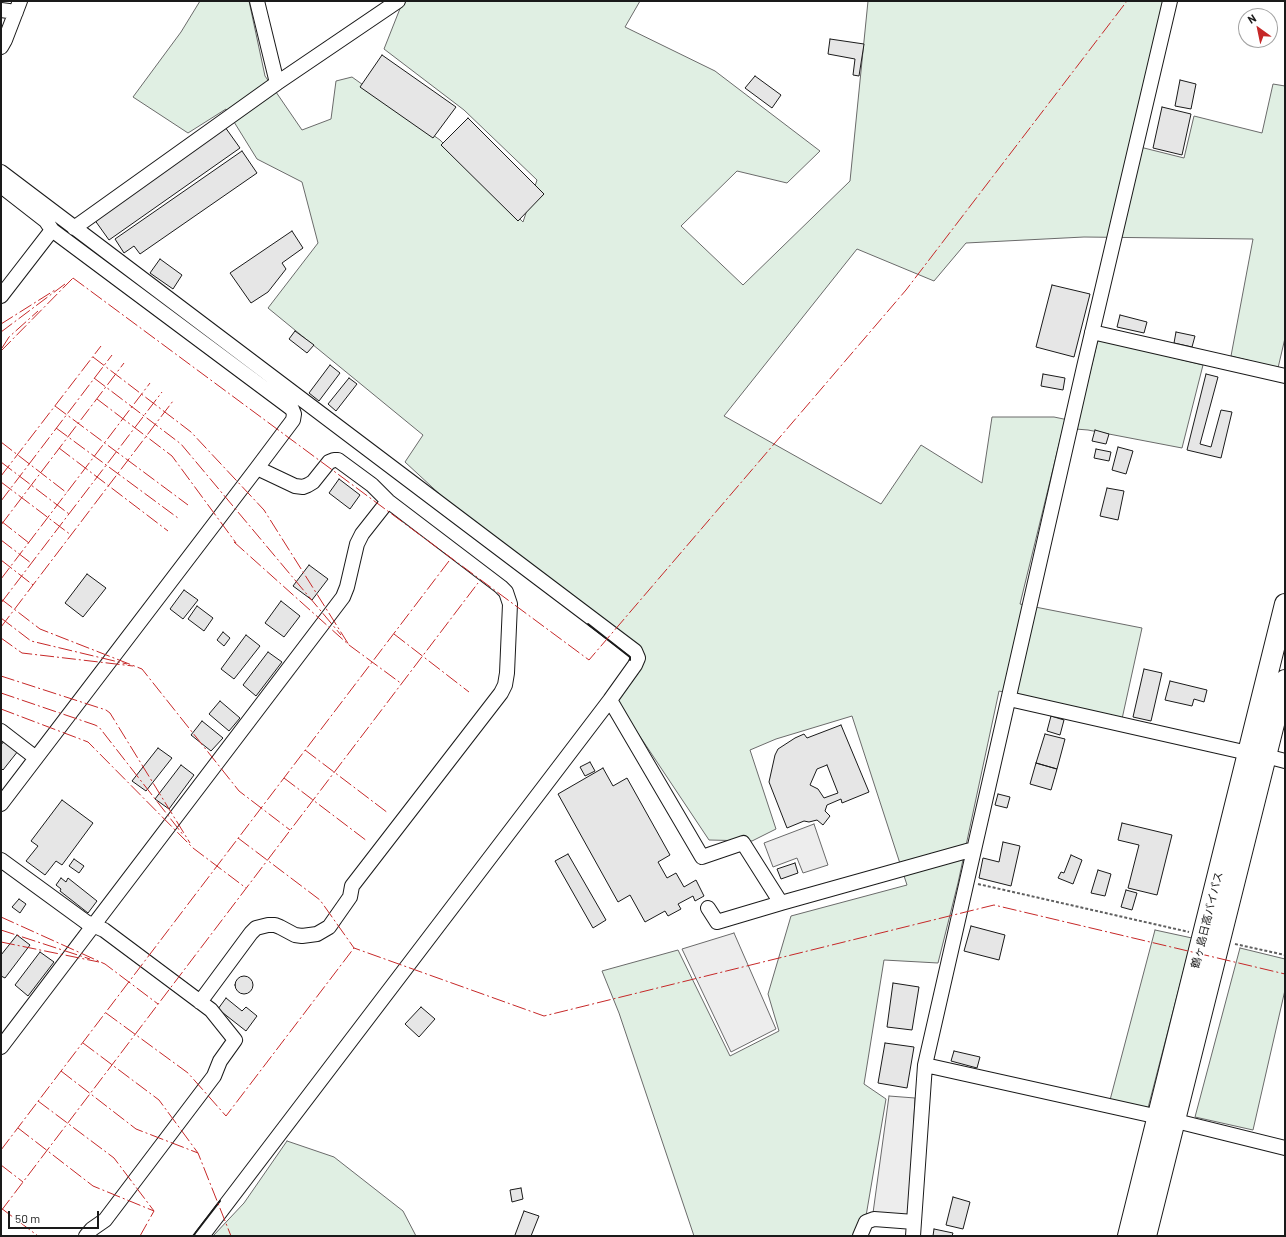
<!DOCTYPE html>
<meta charset="utf-8">
<style>
body{margin:0}
#map{position:relative;width:1286px;height:1237px;overflow:hidden;background:#fff;font-family:Barlow,sans-serif}
canvas{display:block}
.frame{position:absolute;inset:0;border:2px solid #1a1a1a;pointer-events:none}
.north{position:absolute;left:1238px;top:8px;width:40px;height:40px;box-sizing:border-box;background:#fff;border:1px solid #a3a3a3;border-radius:50%;rotate:327deg;font-size:11px;font-weight:700;line-height:16px;text-align:center;color:#1a1a1a}
.north::after{content:'';display:block;margin:auto;width:14px;height:18px;background:#c62828;clip-path:polygon(50% 0,100% 100%,50% 72%,0 100%)}
.scale{position:absolute;left:8px;top:1211px;width:91px;height:18px;box-sizing:border-box;border:2px solid #1a1a1a;border-top:0;padding-left:5px;font-size:12px;line-height:14px;white-space:nowrap;color:#1a1a1a;-webkit-text-stroke:3px #fff;paint-order:stroke}
</style>
<div id="map">
<canvas width="1286" height="1237"></canvas>
<div class="frame"></div>
<div class="north">N</div>
<div class="scale">50 m</div>
</div>
<script>
const ctx = document.querySelector('canvas').getContext('2d');
ctx.lineJoin = 'round';
function fillPath(path, color) { ctx.fillStyle = color; ctx.fill(path, 'evenodd'); }
const poly = rows => new Path2D(rows.map(r => 'M' + r).join(''));
function stroke(path, color, width, dash) { ctx.strokeStyle = color; ctx.lineWidth = width; ctx.lineCap = dash ? 'butt' : 'round'; ctx.setLineDash(dash || []); ctx.stroke(path); }
function write(font, color, halo, rows, align = 'center') {
  ctx.font = font + ' Barlow,"Noto Sans JP",sans-serif'; ctx.lineWidth = 3; ctx.setLineDash([]); ctx.textBaseline = 'middle'; ctx.strokeStyle = halo; ctx.fillStyle = color; for (const [text, x, y, turn = 0] of rows) {
    ctx.save(); ctx.translate(x, y); ctx.rotate((+turn || 0) * Math.PI / 180); ctx.textAlign = isNaN(turn) ? turn : align; if (halo) ctx.strokeText(text, 0, 0); ctx.fillText(text, 0, 0); ctx.restore();
  }
}
const green = poly([
 [200,1,249,1,265,76,302,130,331,119,336,81,352,77,440,140,523,222,537,180,464,110,384,49,403,1,640,1,625,27,715,71,820,151,787,183,737,171,681,226,743,285,850,181,868,1,1163,1,1132,145,1184,158,1194,116,1262,133,1273,84,1285,86,1285,338,1278,368,1231,356,1253,239,1084,237,966,243,934,281,857,249,724,416,881,504,921,445,982,483,992,417,1054,417,1078,422,1098,339,1203,365,1182,448,1088,430,1063,428,1020,604,1142,628,1122,719,999,691,958,883,938,963,884,960,864,1084,886,1099,866,1216,857,1236,694,1236,619,1013,602,971,678,950,730,1056,779,1031,768,994,791,916,907,885,852,716,776,739,750,750,776,829,752,841,709,840,615,699,644,656,460,513,405,462,423,435,268,308,318,243,302,182,257,159,226,109,188,133,133,97,181,32,200,1],
 [1155,930,1192,938,1148,1108,1110,1100,1155,930],
 [1240,948,1285,959,1285,990,1253,1130,1195,1117,1240,948],
 [287,1141,334,1157,403,1211,416,1236,213,1236,244,1203,287,1141]
]);
fillPath(green, '#e0efe3');
stroke(green, '#6a6a6a', 1);
const parking = poly([
 [814,824,828,865,803,873,797,858,773,867,764,843,814,824],
 [734,933,776,1029,731,1052,682,949,734,933],
 [889,1096,915,1098,909,1216,873,1213,889,1096]
]);
fillPath(parking, '#ededed');
stroke(parking, '#6a6a6a', 1);
const building = poly([
 [830,39,864,44,859,76,853,75,855,59,828,54,830,39],
 [382,55,456,107,433,138,360,87,382,55],
 [755,76,781,95,772,108,745,88,755,76],
 [1180,80,1196,84,1191,109,1175,106,1180,80],
 [1162,107,1191,114,1182,155,1153,148,1162,107],
 [468,118,544,194,518,221,441,145,468,118],
 [225,127,240,148,109,240,94,219,225,127],
 [242,151,257,173,140,254,134,246,124,253,115,239,242,151],
 [292,231,303,248,282,263,286,269,268,292,251,303,230,273,292,231],
 [160,259,182,275,173,289,150,273,160,259],
 [1052,285,1090,294,1074,357,1036,347,1052,285],
 [1120,315,1147,322,1144,333,1117,327,1120,315],
 [295,331,314,345,307,353,289,339,295,331],
 [1176,332,1195,336,1192,347,1174,343,1176,332],
 [330,365,340,373,319,401,309,393,330,365],
 [1043,374,1065,378,1063,390,1041,386,1043,374],
 [1206,374,1218,377,1200,444,1211,447,1221,410,1232,412,1221,458,1187,450,1206,374],
 [349,378,357,384,336,411,328,404,349,378],
 [1095,430,1109,434,1106,444,1092,441,1095,430],
 [1118,447,1133,451,1126,474,1112,470,1118,447],
 [1096,449,1111,452,1109,461,1094,458,1096,449],
 [339,479,360,495,350,509,329,493,339,479],
 [1107,488,1124,491,1118,520,1100,516,1107,488],
 [309,565,328,579,312,600,293,586,309,565],
 [87,574,106,588,83,617,65,603,87,574],
 [184,590,198,600,183,619,170,609,184,590],
 [281,601,300,616,284,637,265,623,281,601],
 [197,606,213,618,204,631,188,619,197,606],
 [223,632,230,638,224,646,217,640,223,632],
 [246,635,260,646,234,679,221,669,246,635],
 [268,652,282,662,256,696,243,685,268,652],
 [1144,669,1162,673,1151,721,1133,717,1144,669],
 [1170,681,1207,690,1204,702,1194,699,1192,706,1165,700,1170,681],
 [220,701,240,718,229,731,209,714,220,701],
 [1051,716,1064,720,1060,735,1047,731,1051,716],
 [202,721,223,738,211,751,191,735,202,721],
 [841,725,869,792,842,803,841,799,827,805,825,811,830,816,823,825,817,820,809,822,804,821,787,828,769,782,775,755,778,749,795,738,804,734,807,738,841,725],
 [827,765,838,793,824,798,818,789,810,785,817,769,827,765],
 [1045,734,1065,739,1057,769,1036,763,1045,734],
 [4,741,18,751,3,770,1,768,1,745,4,741],
 [158,748,172,758,146,791,132,781,158,748],
 [590,762,595,771,585,776,580,767,590,762],
 [1036,763,1057,769,1051,790,1030,784,1036,763],
 [181,765,194,775,169,809,155,799,181,765],
 [603,768,613,786,627,778,670,855,658,862,667,878,676,873,684,887,696,880,704,896,695,901,693,896,678,904,681,909,668,916,665,911,645,922,630,895,618,902,558,794,603,768],
 [998,794,1010,797,1007,808,995,805,998,794],
 [62,800,93,823,62,865,56,861,45,875,26,861,38,846,31,841,62,800],
 [1122,823,1172,835,1157,895,1128,888,1139,845,1118,840,1122,823],
 [1003,842,1020,846,1011,886,979,878,983,858,999,862,1003,842],
 [568,854,606,920,593,928,555,861,568,854],
 [1071,855,1082,860,1073,884,1058,878,1061,872,1064,873,1071,855],
 [74,859,84,866,79,873,69,866,74,859],
 [795,863,798,873,781,879,777,869,795,863],
 [1098,870,1111,874,1105,896,1091,893,1098,870],
 [61,878,66,882,68,878,97,901,88,913,60,891,61,889,56,885,61,878],
 [1126,890,1137,893,1132,910,1121,907,1126,890],
 [19,899,26,904,20,913,12,907,19,899],
 [971,926,1005,935,999,960,964,951,971,926],
 [17,935,30,945,5,978,1,976,1,955,17,935],
 [40,952,54,962,28,996,15,985,40,952],
 '235 985a9 9 0 1 1 18 0a9 9 0 1 1-18 0Z',
 [893,983,919,987,912,1030,887,1027,893,983],
 [226,998,242,1011,246,1007,257,1016,246,1031,218,1009,226,998],
 [421,1007,435,1019,419,1037,405,1024,421,1007],
 [885,1043,914,1047,907,1088,878,1083,885,1043],
 [954,1051,980,1057,977,1068,951,1061,954,1051],
 [521,1188,523,1199,512,1202,510,1190,521,1188],
 [953,1197,970,1202,963,1229,946,1225,953,1197],
 [524,1211,539,1216,531,1236,516,1236,515,1235,524,1211],
 [934,1229,953,1233,952,1236,933,1236,934,1229]
]);
fillPath(building, '#e6e6e6');
stroke(building, '#1a1a1a', 1);
const minor = poly([
 [1,10,16,12],
 [1,47,5,40,20,1],
 [277,83,398,1],
 [1,172,635,651,638,658,635,665,610,700,202,1236],
 [1,186,46,221,52,230,292,409,294,414,293,420,257,468,1,804],
 [74,228,277,83,257,1],
 [1,296,52,230],
 [1092,332,1285,376],
 [1009,699,1248,753],
 [610,700,702,857,743,843,781,903,974,849],
 [1,731,36,758],
 [1266,756,1285,761],
 [1,860,86,922,104,930,211,1010,235,1040,220,1061,214,1076,105,1220,92,1229,86,1236],
 [708,908,717,922,781,903],
 [200,1002,251,933,256,928,268,925,275,925,280,927,295,935,302,936,317,934,329,927,350,897,352,886,501,693,505,685,507,673,510,604,506,592,501,587,388,501,372,485,338,460,334,460,329,462,313,482,308,485,303,487,295,486,257,468],
 [1,1047,343,597,347,587,357,544,362,534,388,501],
 [925,1065,1159,1117],
 [1176,1121,1285,1148],
 [860,1236,866,1222,874,1219,914,1222],
 [913,1236,925,1065,1084,367,1170,1]
]);
const highway = poly([
 [1128,1236,1285,604],
 [1146,1236,1285,680]
]);
stroke(minor, '#1a1a1a', 16);
stroke(highway, '#1a1a1a', 22);
stroke(poly([
 [978,884,1189,932],
 [1235,944,1285,955]
]), '#5f5f5f', 2, [3, 2]);
stroke(minor, '#fff', 14);
stroke(highway, '#fff', 20);
stroke(poly([
 [588,624,630,657,630,660],
 [193,1236,220,1201]
]), '#1a1a1a', 2);
stroke(poly([
 [73,278,589,660,906,290,1127,1],
 [1,324,55,290],
 [1,332,65,284],
 [2,348,9,337,38,311],
 [1,351,73,278],
 [93,357,191,432,264,510,349,645],
 [94,378,181,444,341,635],
 [97,399,172,456,236,543],
 [55,406,188,505],
 [56,428,178,518],
 [1,442,67,493],
 [59,448,168,531],
 [1,462,69,514],
 [1,476,101,346],
 [1,482,71,535],
 [1,501,112,355],
 [1,521,29,543],
 [1,525,124,363],
 [1,540,31,563],
 [234,542,349,645,402,684],
 [1,560,33,585],
 [1,579,150,383],
 [1,599,40,629,142,669,239,791,290,830],
 [1,603,162,392],
 [1,618,31,641,127,664],
 [1,627,173,401],
 [394,634,469,692],
 [1,638,22,653,133,666],
 [1,676,106,710,110,713,190,843],
 [1,693,95,725,99,727,184,836],
 [1,709,88,742,193,848,246,888],
 [305,750,388,813],
 [284,778,367,841],
 [238,838,320,900,354,948,544,1016,994,905,1285,974],
 [1,917,105,964,158,1004],
 [1,930,90,959],
 [1,942,99,962],
 [106,1013,188,1073,226,1116,354,948],
 [83,1043,159,1100,198,1153,231,1236],
 [61,1071,136,1129,198,1153],
 [38,1101,114,1158,154,1211],
 [18,1128,93,1186,154,1211],
 [1,1150,449,561],
 [1,1165,23,1182],
 [1,1208,38,1236],
 [1,1211,478,583],
 [140,1236,154,1211]
]), '#c62828', 1, [14, 3, 2, 3]);
write('11px', '#1a1a1a', '#fff', [
 ["鶴ヶ島日高バイパス",1207,920,-76]
]);
</script>
